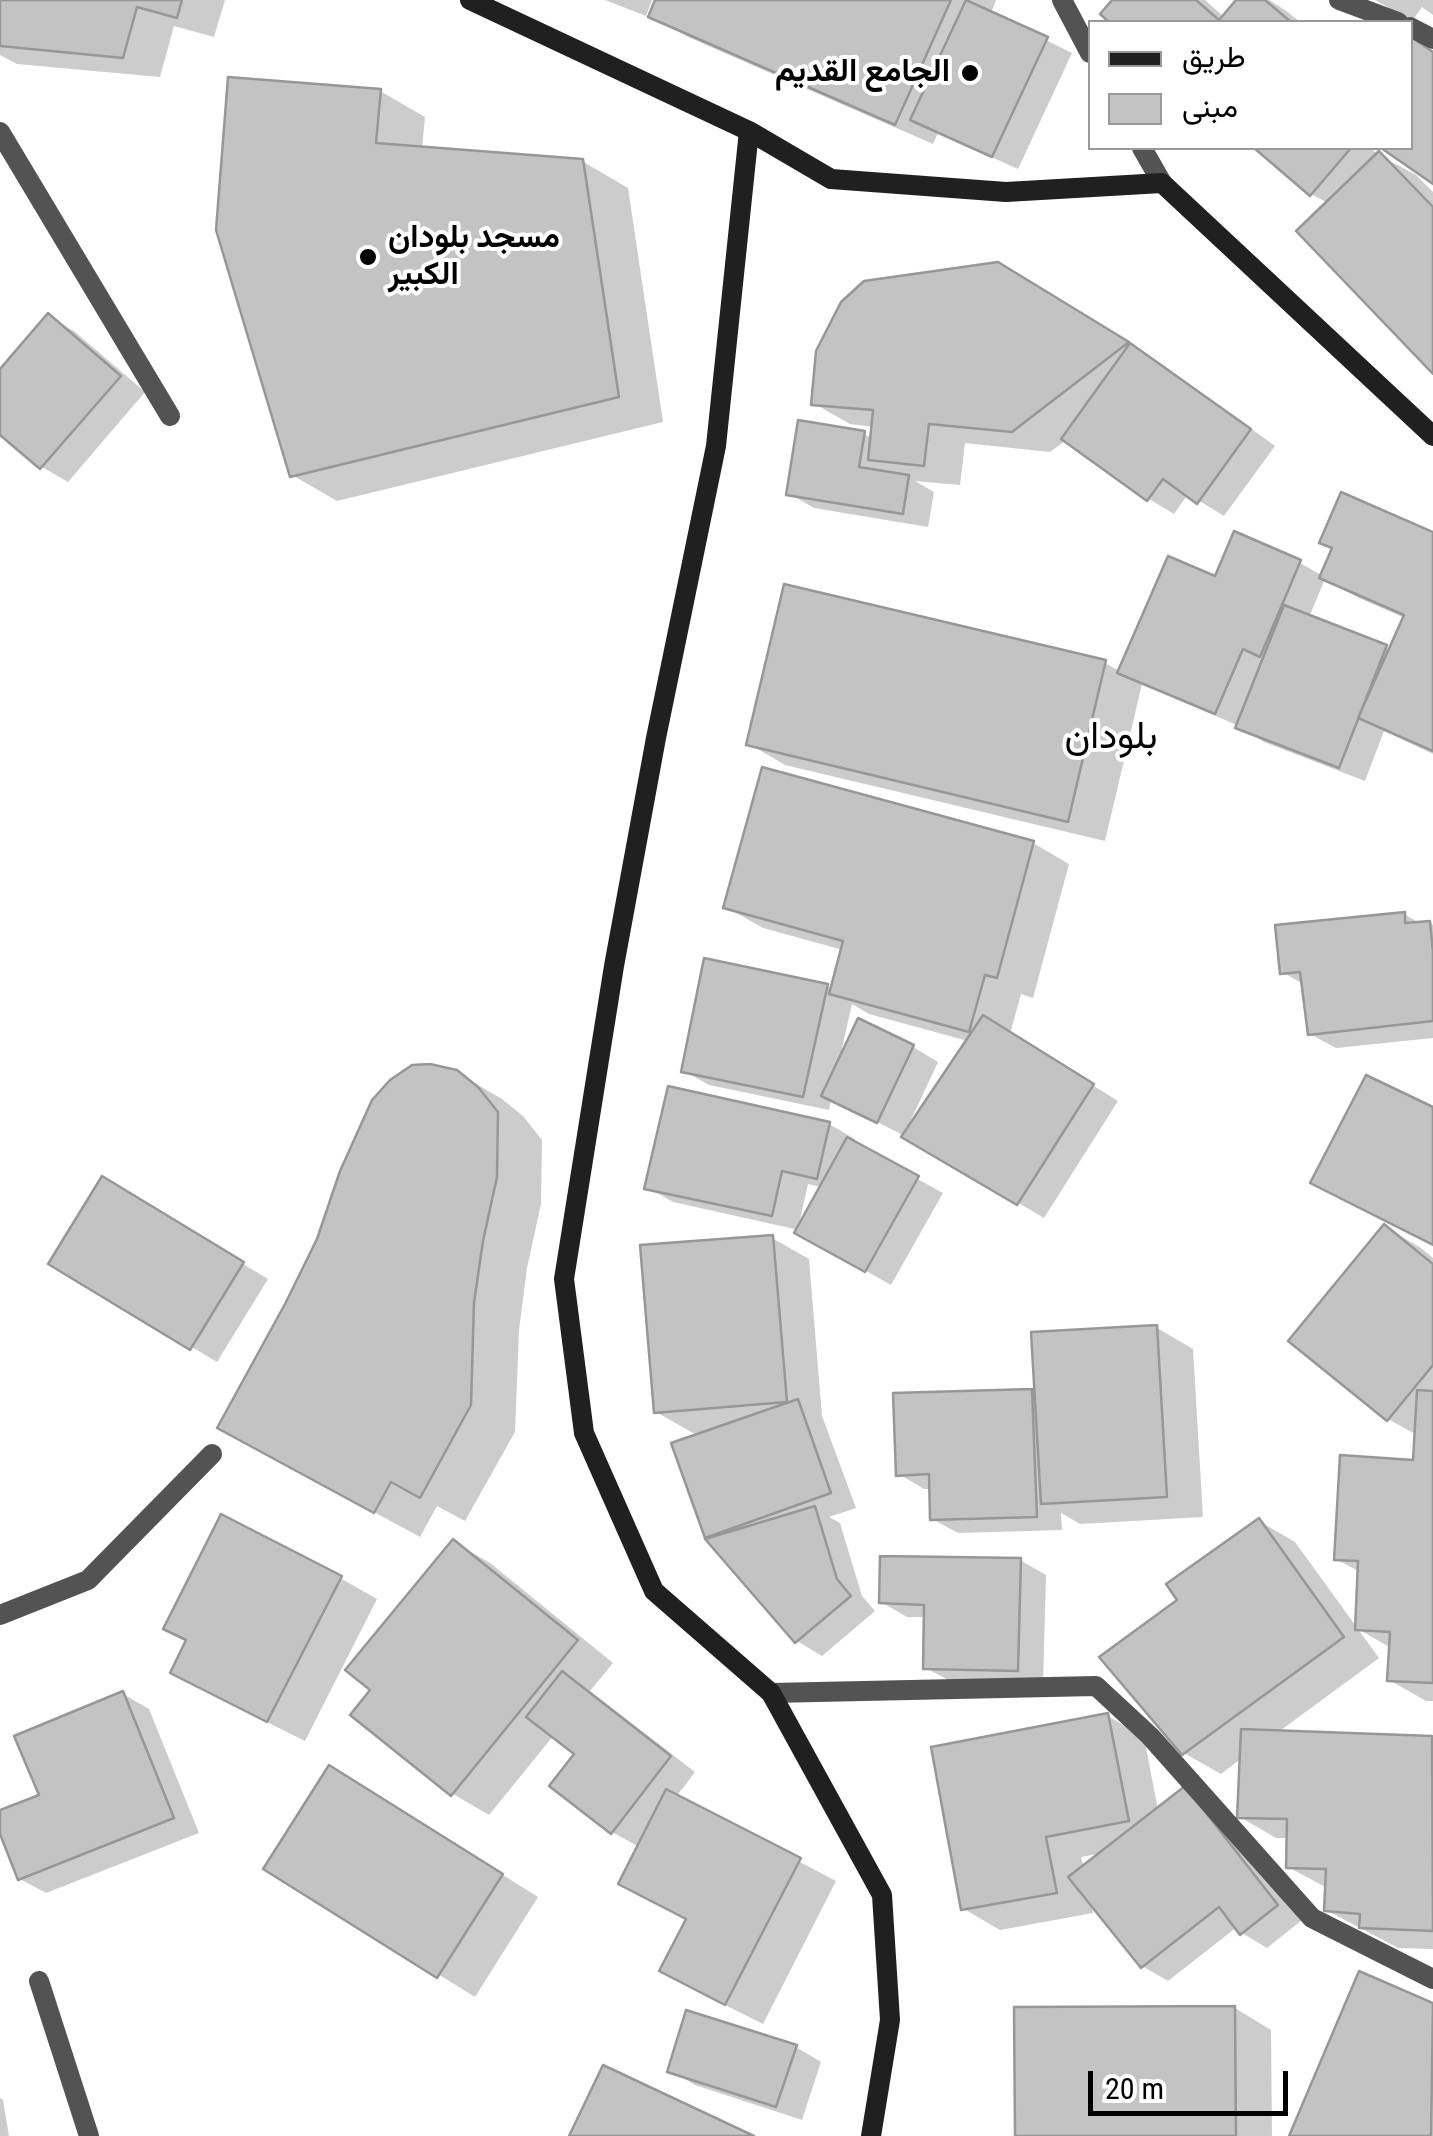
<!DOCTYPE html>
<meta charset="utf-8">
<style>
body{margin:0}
#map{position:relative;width:1433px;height:2136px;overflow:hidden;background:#fff;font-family:"Roboto Condensed",Vazirmatn,sans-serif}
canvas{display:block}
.legend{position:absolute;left:1088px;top:20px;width:325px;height:130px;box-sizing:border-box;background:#fff;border:2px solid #999;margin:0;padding:12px 18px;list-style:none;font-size:30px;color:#000}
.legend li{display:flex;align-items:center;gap:20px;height:50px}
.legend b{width:50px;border:2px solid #999}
.scale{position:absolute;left:1088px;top:2071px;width:200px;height:45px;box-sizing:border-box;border:5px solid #000;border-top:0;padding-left:12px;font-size:30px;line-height:35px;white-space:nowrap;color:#000;-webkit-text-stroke:8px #fff;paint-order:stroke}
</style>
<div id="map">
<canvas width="1433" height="2136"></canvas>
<ul class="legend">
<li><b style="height:12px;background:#202020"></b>طريق</li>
<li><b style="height:28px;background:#c3c3c3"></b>مبنى</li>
</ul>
<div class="scale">20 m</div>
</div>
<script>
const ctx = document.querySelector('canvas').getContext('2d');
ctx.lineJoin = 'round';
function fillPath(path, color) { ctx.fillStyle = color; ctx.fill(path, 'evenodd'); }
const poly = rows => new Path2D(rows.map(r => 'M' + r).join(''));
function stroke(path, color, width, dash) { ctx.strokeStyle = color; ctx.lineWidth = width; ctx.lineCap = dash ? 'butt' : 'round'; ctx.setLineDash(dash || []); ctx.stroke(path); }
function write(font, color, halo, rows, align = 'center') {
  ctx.font = font + ' "Roboto Condensed",Vazirmatn,sans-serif'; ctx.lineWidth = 8; ctx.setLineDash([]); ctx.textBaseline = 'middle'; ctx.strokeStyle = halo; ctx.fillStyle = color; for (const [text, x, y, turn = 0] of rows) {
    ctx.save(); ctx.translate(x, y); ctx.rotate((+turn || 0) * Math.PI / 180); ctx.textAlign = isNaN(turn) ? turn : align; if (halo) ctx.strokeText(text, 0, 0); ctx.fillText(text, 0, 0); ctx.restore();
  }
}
fillPath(poly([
 [0,0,225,0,214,37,174,26,160,77,17,64,0,55],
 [605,0,652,0,646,16],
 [658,0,996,0,991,13,1072,53,1018,169,938,133,933,144,688,37,651,15],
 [1116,0,1205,0,1224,17,1239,0,1269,0,1285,10,1300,22,1113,22,1103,14],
 [1375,0,1433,0,1433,15,1422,7,1412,21],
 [380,91,425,117,422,149,582,161,628,188,663,422,337,501,292,475],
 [1258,148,1370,148,1379,155,1416,175,1433,192,1433,371,1328,203,1311,194],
 [1035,287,1163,365,1275,446,1224,516,1188,494,1174,514,1149,499,1066,440,1050,452,965,443,960,485,915,481,934,492,928,527,814,508,788,493,864,434,873,439,874,427,850,424,813,403],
 [48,317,74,331,145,392,68,482,42,467,0,432,0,373],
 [1235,535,1300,563,1323,576,1433,535,1433,754,1384,731,1365,781,1264,742,1239,726,1142,684,1105,841,785,765,749,744,1105,663,1121,672,1216,579],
 [1325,579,1359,598,1405,618,1391,650,1309,617],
 [1033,843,1069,864,1033,998,1021,994,1010,1034,1118,1101,1044,1218,905,1136,831,1099,829,1110,709,1085,684,1071,827,986,833,990,843,950,763,928,726,907],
 [852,1004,869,1014,968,1041,911,1128,908,1126,938,1062,913,1047,840,1057],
 [1404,914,1421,924,1429,923,1433,925,1433,1038,1336,1048,1310,1034,1305,985,1282,972],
 [456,1072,502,1099,523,1116,542,1140,541,1204,527,1268,519,1330,515,1432,465,1521,437,1506,420,1537,265,1453],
 [829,1124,855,1139,854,1144,943,1193,891,1285,797,1232,799,1230,673,1202,647,1187],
 [808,1184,822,1187,798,1229],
 [103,1180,268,1279,217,1362,51,1263],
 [1385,1227,1421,1248,1433,1258,1433,1701,1426,1701,1389,1680,1391,1648,1358,1629,1360,1572,1336,1559,1415,1463,1417,1435,1388,1419],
 [772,1238,809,1259,822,1416,856,1508,829,1517,840,1523,862,1596,875,1611,822,1656,797,1641,708,1538,675,1445,706,1432,693,1433,656,1412],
 [1157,1328,1193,1349,1203,1517,1080,1524,1061,1513,1062,1530,958,1533,932,1519,932,1489,924,1489,899,1474,1031,1391,1037,1395],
 [1259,1521,1295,1542,1379,1658,1277,1733,1433,1739,1433,1949,1398,1948,1326,1910,1327,1888,1288,1867,1289,1838,1276,1838,1240,1817,1242,1758,1221,1774,1184,1753,1180,1601],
 [454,1542,490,1563,613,1663,590,1691,695,1772,676,1797,836,1881,763,2024,699,1992,689,1920,639,1847,612,1832,577,1753,554,1735,489,1815,453,1794,374,1690],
 [1020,1560,1046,1575,1043,1685,952,1682,926,1668,926,1617,907,1617,881,1602],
 [340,1578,377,1599,305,1741,209,1693,173,1672],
 [123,1694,149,1709,199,1833,46,1893,20,1879,0,1827,0,1813,42,1796],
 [1108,1716,1144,1737,1158,1810,1185,1789,1302,1920,1267,1948,1242,1933,1237,1927,1168,1981,1142,1966,1090,1900,1093,1913,1000,1930,964,1909],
 [1103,1853,1084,1868,1081,1857],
 [366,1789,538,1897,475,1997,266,1868],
 [1360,1975,1433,2006,1433,2136,1291,2136],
 [1235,2008,1271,2030,1272,2136,1018,2136],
 [796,2047,821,2062,802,2120,695,2085,670,2070],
 [0,2098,3,2100,9,2136,0,2136]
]), '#0003');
const building = poly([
 [0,0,182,0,177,18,137,7,123,58,0,46,0,0],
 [655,0,951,0,895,125,648,17,655,0],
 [966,0,1048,37,992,157,910,120,966,0],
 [1112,0,1196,0,1219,20,1236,0,1265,0,1291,22,1109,22,1100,14,1112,0],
 [1410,36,1433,52,1433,184,1381,148,1410,148,1410,36],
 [228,77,381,89,376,143,583,159,619,397,290,477,216,230,228,77],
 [1254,148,1351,148,1310,196,1254,148],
 [1379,151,1433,207,1433,374,1296,231,1379,151],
 [998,262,1129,342,1012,432,929,424,924,466,868,460,873,410,811,405,816,351,841,302,864,281,998,262],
 [48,313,121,376,40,469,0,435,0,369,48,313],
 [1130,343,1251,429,1197,504,1163,479,1147,501,1061,439,1130,343],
 [798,420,865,431,859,467,909,475,903,514,786,495,798,420],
 [1341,492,1433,532,1433,751,1358,718,1404,615,1319,578,1332,548,1319,543,1341,492],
 [1234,531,1301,560,1260,657,1243,649,1215,714,1117,673,1168,556,1215,576,1234,531],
 [784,584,1106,660,1068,822,746,745,784,584],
 [1284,605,1387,645,1339,768,1235,728,1284,605],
 [762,767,1034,841,997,978,985,975,969,1032,829,994,843,941,723,908,762,767],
 [1405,912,1405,923,1430,921,1433,953,1433,1021,1308,1035,1300,972,1280,974,1275,925,1405,912],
 [704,958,828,984,803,1097,681,1072,704,958],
 [983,1015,1094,1084,1017,1205,901,1137,983,1015],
 [858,1018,914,1045,877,1123,821,1096,858,1018],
 [430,1064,457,1070,478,1087,498,1112,497,1177,483,1241,474,1303,471,1405,420,1498,391,1482,374,1513,217,1428,285,1304,317,1239,340,1171,372,1100,390,1080,412,1065,430,1064],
 [1366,1075,1433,1107,1433,1245,1310,1183,1366,1075],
 [668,1086,830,1122,817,1179,782,1171,772,1216,644,1189,668,1086],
 [847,1137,919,1176,865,1272,794,1233,847,1137],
 [102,1176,244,1262,190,1350,48,1264,102,1176],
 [1384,1224,1433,1264,1433,1365,1387,1421,1288,1341,1384,1224],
 [773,1235,787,1402,654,1413,640,1245,773,1235],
 [1157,1325,1167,1497,1041,1504,1031,1332,1157,1325],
 [1032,1389,1037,1517,930,1520,929,1474,896,1476,893,1393,1032,1389],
 [1417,1390,1433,1391,1433,1683,1387,1681,1390,1632,1355,1630,1358,1561,1334,1560,1340,1455,1413,1460,1417,1390],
 [798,1399,831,1493,705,1538,671,1443,798,1399],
 [815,1506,837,1579,851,1596,795,1643,705,1539,815,1506],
 [221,1514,342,1576,267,1722,170,1673,186,1640,163,1629,221,1514],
 [1259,1518,1344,1637,1182,1755,1099,1657,1177,1600,1166,1584,1259,1518],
 [453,1539,578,1640,451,1796,350,1715,370,1690,345,1670,453,1539],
 [880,1556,1021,1558,1018,1671,923,1669,924,1605,879,1603,880,1556],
 [562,1671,671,1756,611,1834,549,1786,574,1754,526,1717,562,1671],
 [123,1691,174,1818,18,1880,0,1834,0,1810,39,1795,14,1736,123,1691],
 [1108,1713,1129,1821,1046,1837,1057,1893,961,1910,931,1747,1108,1713],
 [1241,1729,1432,1736,1433,1931,1359,1928,1360,1914,1324,1911,1326,1869,1286,1868,1287,1819,1237,1818,1241,1729],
 [329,1765,503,1874,437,1978,263,1869,329,1765],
 [1185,1786,1278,1905,1240,1935,1219,1907,1141,1968,1068,1877,1185,1786],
 [666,1789,801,1858,725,2005,659,1971,686,1919,618,1884,666,1789],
 [1359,1971,1433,2003,1431,2136,1289,2136,1359,1971],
 [1235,2006,1236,2136,1015,2136,1014,2007,1235,2006],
 [686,2010,797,2045,776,2107,667,2072,686,2010],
 [603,2065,754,2136,569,2136,603,2065]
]);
fillPath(building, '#c3c3c3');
stroke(building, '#979797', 2.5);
stroke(poly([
 [1062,0,1090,53],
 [1339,0,1398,22],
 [1410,27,1433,39],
 [0,132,170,416],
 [1142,148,1162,183],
 [0,1615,88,1580,212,1454],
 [771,1693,1096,1686,1150,1736,1312,1918,1433,1979],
 [39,1981,89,2136]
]), '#535353', 20);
stroke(poly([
 [470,0,749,131],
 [871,2136,890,2020,882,1895,771,1693,654,1591,584,1433,564,1279,614,966,656,738,716,446,749,131,831,179,1006,192,1162,183,1433,436]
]), '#202020', 20);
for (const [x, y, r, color] of [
 [970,73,10,"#000"],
 [368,257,10,"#000"]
]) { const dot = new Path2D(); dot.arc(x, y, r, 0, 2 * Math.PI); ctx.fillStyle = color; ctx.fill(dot); stroke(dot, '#fff', 4); }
write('bold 32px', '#000', '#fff', [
 ["الجامع القديم",950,73],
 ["مسجد بلودان",388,239,"left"],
 ["الكبير",388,276,"left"]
], 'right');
write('38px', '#000', '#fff', [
 ["بلودان",1111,738]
]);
</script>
